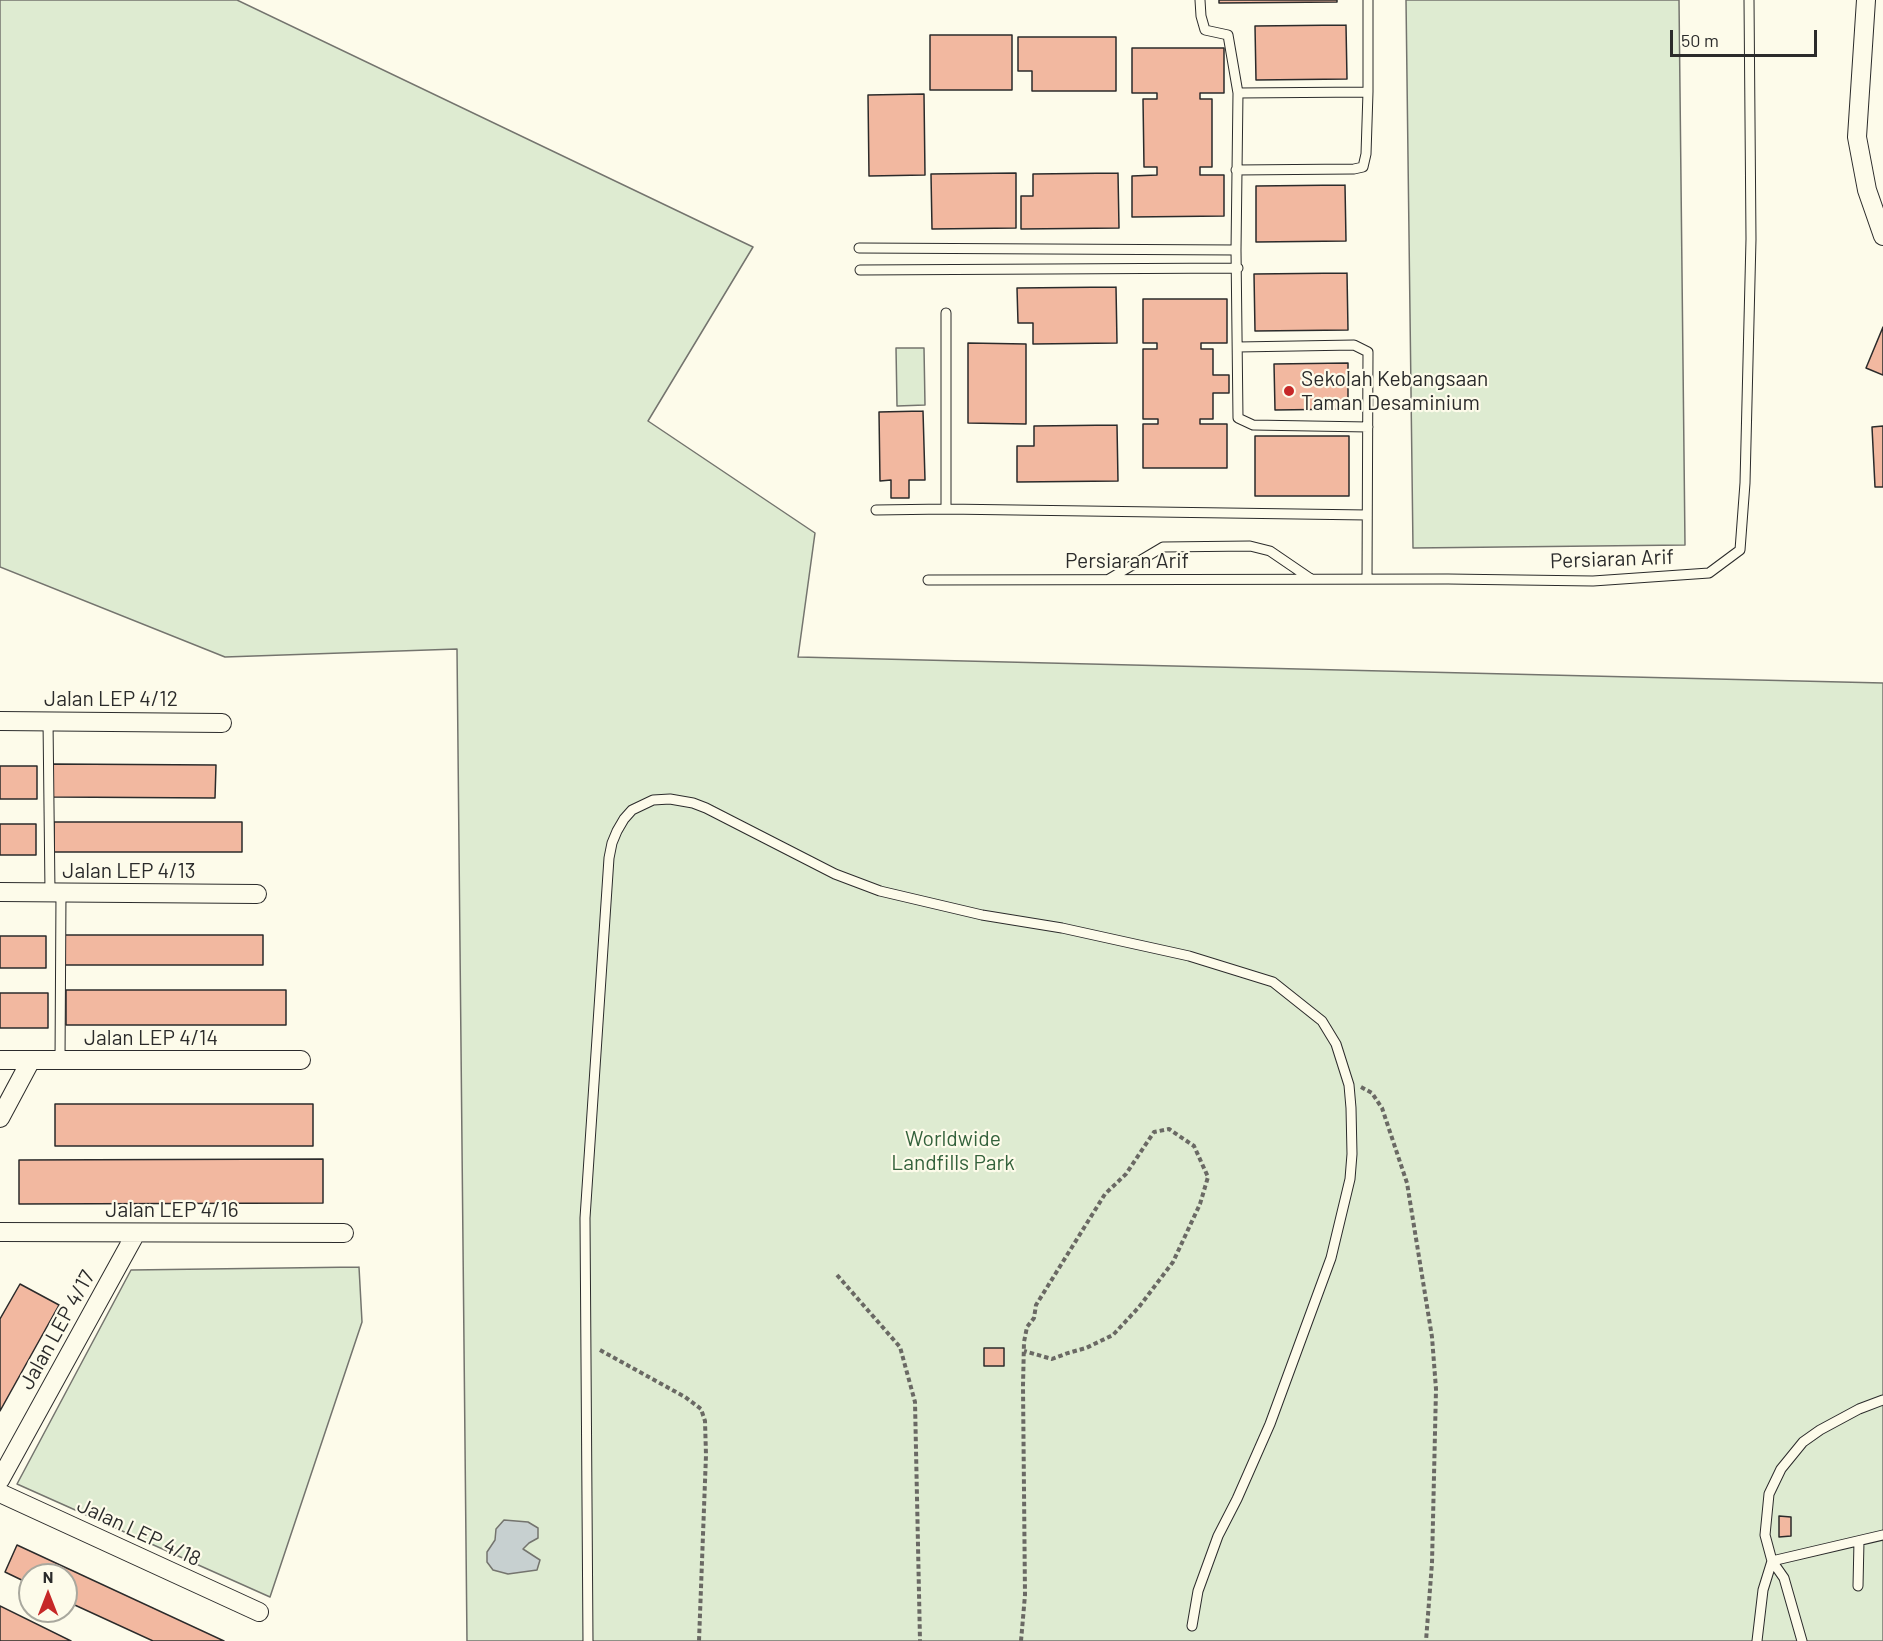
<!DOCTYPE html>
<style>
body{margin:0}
#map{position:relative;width:1883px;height:1641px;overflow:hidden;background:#fdfbea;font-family:Barlow,sans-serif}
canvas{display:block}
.north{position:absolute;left:18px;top:1563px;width:60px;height:60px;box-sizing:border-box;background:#fdfbea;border:2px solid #a9a89e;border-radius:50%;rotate:0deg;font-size:16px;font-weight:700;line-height:24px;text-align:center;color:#2b2b2b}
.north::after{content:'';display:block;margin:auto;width:21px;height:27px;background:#c62828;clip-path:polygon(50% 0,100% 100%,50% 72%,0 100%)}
.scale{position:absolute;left:1670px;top:30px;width:147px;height:27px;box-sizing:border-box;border:3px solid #2b2b2b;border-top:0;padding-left:8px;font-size:18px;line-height:21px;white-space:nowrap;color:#2b2b2b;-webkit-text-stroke:4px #fdfbea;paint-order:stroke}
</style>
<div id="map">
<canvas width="1883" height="1641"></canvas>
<div class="north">N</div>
<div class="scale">50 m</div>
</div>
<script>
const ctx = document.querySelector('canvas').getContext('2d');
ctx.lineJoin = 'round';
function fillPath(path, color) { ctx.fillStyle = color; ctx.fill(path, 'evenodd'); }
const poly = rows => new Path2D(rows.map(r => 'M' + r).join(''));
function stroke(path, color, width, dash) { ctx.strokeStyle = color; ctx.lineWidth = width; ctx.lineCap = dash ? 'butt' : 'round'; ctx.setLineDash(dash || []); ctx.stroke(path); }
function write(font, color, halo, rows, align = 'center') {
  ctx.font = font + ' Barlow,sans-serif'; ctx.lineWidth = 4.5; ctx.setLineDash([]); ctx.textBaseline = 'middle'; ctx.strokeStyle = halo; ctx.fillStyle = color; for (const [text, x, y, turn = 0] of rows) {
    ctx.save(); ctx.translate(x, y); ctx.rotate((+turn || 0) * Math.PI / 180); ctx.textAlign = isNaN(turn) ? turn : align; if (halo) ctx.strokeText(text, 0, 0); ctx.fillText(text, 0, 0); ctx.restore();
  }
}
const green = poly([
 [0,0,237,0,753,247,648,421,815,533,798,657,1883,683,1883,1641,467,1641,457,649,225,657,0,567,0,0],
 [1406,0,1679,0,1685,545,1413,548,1406,0],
 [896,348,924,348,925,405,897,406,896,348],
 [359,1267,362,1322,270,1597,17,1484,131,1270,359,1267]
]);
fillPath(green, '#deebd1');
stroke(green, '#74746e', 1.5);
const water = poly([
 [504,1520,528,1522,538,1528,538,1538,529,1543,523,1549,540,1560,537,1570,508,1574,493,1570,487,1562,487,1552,495,1540,496,1529,504,1520]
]);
fillPath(water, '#c7d0d0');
stroke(water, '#74746e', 1.5);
const building = poly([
 [1219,0,1337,0,1337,2,1219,3,1219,0],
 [1346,25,1347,79,1256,80,1255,26,1346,25],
 [930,35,1012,35,1012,90,930,90,930,35],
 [1018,37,1116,37,1116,91,1032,91,1032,71,1018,71,1018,37],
 [1132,48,1224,48,1224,93,1200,93,1200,99,1212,99,1212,167,1200,167,1200,175,1224,175,1224,216,1132,217,1132,176,1157,175,1157,167,1144,167,1143,99,1157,99,1157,93,1132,93,1132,48],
 [924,94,925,175,869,176,868,95,924,94],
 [1016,173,1016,228,932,229,931,174,1016,173],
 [1118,173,1119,228,1021,229,1021,196,1033,196,1033,174,1118,173],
 [1345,185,1346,241,1256,242,1256,186,1345,185],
 [1347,273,1348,330,1255,331,1254,274,1347,273],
 [1116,287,1117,343,1033,344,1033,323,1018,323,1017,288,1116,287],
 [1143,299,1227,299,1227,343,1201,343,1201,349,1213,349,1213,375,1229,375,1229,393,1213,393,1213,419,1200,419,1200,424,1227,424,1227,468,1143,468,1143,424,1158,424,1158,419,1143,419,1143,349,1157,349,1157,343,1143,343,1143,299],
 [1883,327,1883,375,1866,368,1883,327],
 [968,343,1026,344,1026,424,968,423,968,343],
 [1348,363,1348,409,1275,410,1274,364,1348,363],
 [923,411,925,480,909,480,909,498,891,498,891,480,880,481,879,412,923,411],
 [1117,425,1118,481,1017,482,1017,446,1034,446,1034,426,1117,425],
 [1883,426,1883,487,1875,487,1872,427,1883,426],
 [1255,436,1349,436,1349,496,1255,496,1255,436],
 [53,764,216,765,215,798,53,797,53,764],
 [0,766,37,766,37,799,0,799,0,766],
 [54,822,242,822,242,852,54,852,54,822],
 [0,824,36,824,36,855,0,855,0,824],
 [65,935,263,935,263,965,65,965,65,935],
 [0,936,46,936,46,968,0,968,0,936],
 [66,990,286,990,286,1025,66,1025,66,990],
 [0,993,48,993,48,1028,0,1028,0,993],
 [55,1104,313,1104,313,1146,55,1146,55,1104],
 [323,1159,323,1203,19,1204,19,1160,323,1159],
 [20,1284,59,1305,0,1411,0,1319,20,1284],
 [984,1348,1004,1348,1004,1366,984,1366,984,1348],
 [1779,1516,1791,1517,1791,1536,1779,1537,1779,1516],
 [17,1545,224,1641,153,1641,66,1601,66,1575,30,1575,30,1584,5,1572,17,1545],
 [0,1606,71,1641,0,1641,0,1606]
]);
fillPath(building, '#f2b8a0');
stroke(building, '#2b2b2b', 1.5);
const service = poly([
 [1238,93,1368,92],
 [1236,170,1354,169,1363,167,1366,154,1368,92,1368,0],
 [859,248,1236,250,1238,93,1228,35,1205,30,1201,16,1200,0],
 [1236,250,1238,418,1253,425,1368,427],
 [860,270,1238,268],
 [946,313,946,509],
 [1238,347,1354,345,1368,352,1367,579],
 [876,510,946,509,1367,515],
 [1109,579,1163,547,1250,546,1270,551,1311,579],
 [928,580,1448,579,1593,581,1709,573,1740,550,1745,483,1751,239,1749,0],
 [48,721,50,892],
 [60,1060,61,893],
 [1858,1586,1859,1541],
 [588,1641,585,1218,609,858,612,843,617,831,624,819,632,810,653,800,670,799,693,803,706,808,835,874,880,891,982,915,1062,928,1189,956,1273,982,1322,1021,1336,1044,1349,1085,1351,1108,1352,1154,1350,1179,1331,1258,1270,1424,1237,1499,1218,1536,1198,1591,1192,1626],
 [1757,1641,1763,1590,1772,1561,1883,1535],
 [1802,1641,1784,1578,1772,1561,1765,1535,1769,1494,1781,1469,1803,1442,1820,1430,1859,1409,1883,1400]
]);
const minor = poly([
 [1866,0,1857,137,1867,190,1883,236],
 [0,721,222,723],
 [0,892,257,894],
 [0,1060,301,1060],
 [0,1118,31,1060],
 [0,1232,344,1233],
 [0,1480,136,1233],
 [0,1493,259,1612]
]);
stroke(service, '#2b2b2b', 11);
stroke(minor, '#2b2b2b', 20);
stroke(poly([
 [1361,1087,1372,1093,1382,1108,1407,1183,1432,1337,1436,1389,1432,1563,1426,1641],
 [837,1275,900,1347,915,1402,920,1641],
 [600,1350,685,1397,701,1409,705,1421,706,1455,699,1641],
 [1021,1641,1025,1595,1023,1386,1024,1342,1027,1327,1034,1318,1036,1305,1105,1194,1126,1174,1154,1132,1169,1129,1194,1146,1208,1177,1200,1204,1173,1262,1139,1307,1113,1335,1086,1348,1068,1353,1052,1359,1024,1351]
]), '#6a6964', 4, [4.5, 3]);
stroke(service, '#fdfbea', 9);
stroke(minor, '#fdfbea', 18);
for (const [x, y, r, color] of [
 [1289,391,6,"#c62828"]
]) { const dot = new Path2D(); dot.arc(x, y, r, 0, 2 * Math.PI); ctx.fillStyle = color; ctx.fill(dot); stroke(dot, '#fdfbea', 2); }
write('21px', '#2b2b2b', '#fdfbea', [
 ["Sekolah Kebangsaan",1301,379],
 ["Taman Desaminium",1301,403]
], 'left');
write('21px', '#2b2b2b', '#fdfbea', [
 ["Persiaran Arif",1612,559,-2],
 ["Persiaran Arif",1127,561],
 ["Jalan LEP 4/12",111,699],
 ["Jalan LEP 4/13",129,871],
 ["Jalan LEP 4/14",151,1038],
 ["Jalan LEP 4/16",172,1210],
 ["Jalan LEP 4/17",57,1330,-61],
 ["Jalan LEP 4/18",139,1532,25]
]);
write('21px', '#34623c', '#fdfbea', [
 ["Worldwide",953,1139],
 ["Landfills Park",953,1163]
]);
</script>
